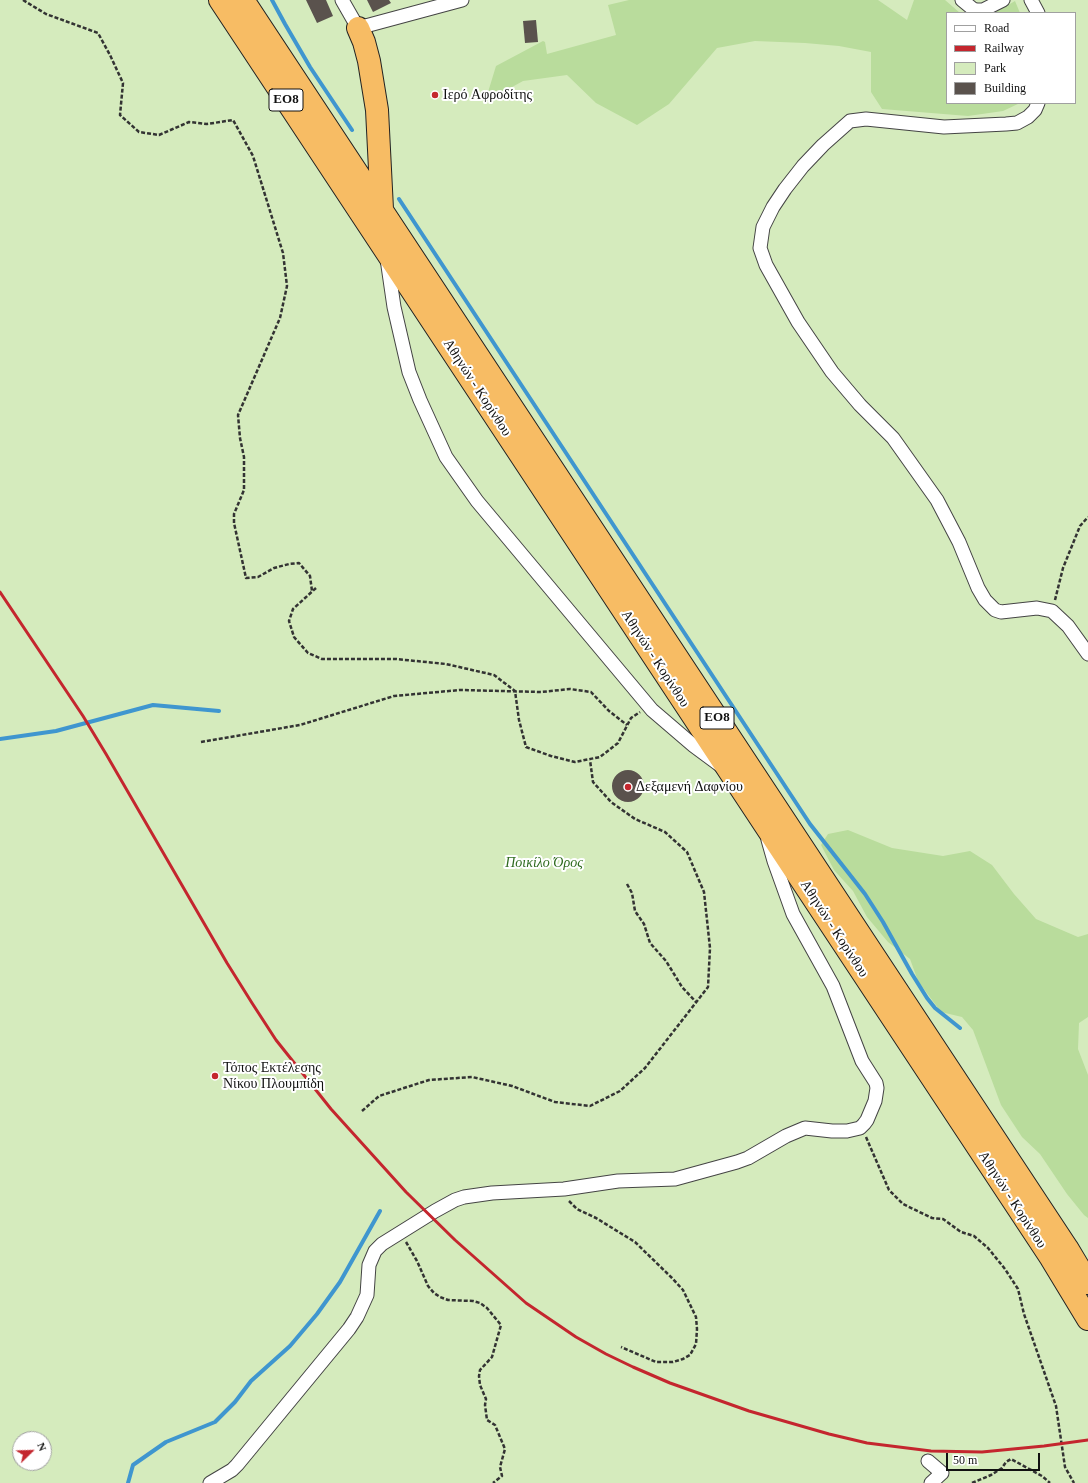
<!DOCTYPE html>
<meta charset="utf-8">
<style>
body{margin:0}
#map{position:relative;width:1088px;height:1483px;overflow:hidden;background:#fffdf5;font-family:"Times New Roman",serif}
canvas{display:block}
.legend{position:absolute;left:946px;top:12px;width:130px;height:92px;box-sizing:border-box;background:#fff;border:1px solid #a0a0a0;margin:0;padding:5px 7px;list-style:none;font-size:12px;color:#111}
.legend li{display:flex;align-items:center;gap:8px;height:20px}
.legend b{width:20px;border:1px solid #a0a0a0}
.north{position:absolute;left:12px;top:1431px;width:40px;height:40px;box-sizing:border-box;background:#fff;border:1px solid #a0a0a0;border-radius:50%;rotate:67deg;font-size:11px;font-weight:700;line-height:16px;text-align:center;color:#111}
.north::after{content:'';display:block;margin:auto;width:14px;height:18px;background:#c4262e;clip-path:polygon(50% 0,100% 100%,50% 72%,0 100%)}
.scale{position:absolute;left:946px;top:1453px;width:94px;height:18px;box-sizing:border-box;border:2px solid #111;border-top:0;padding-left:5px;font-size:12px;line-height:14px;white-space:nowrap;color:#111;-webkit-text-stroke:3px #fff;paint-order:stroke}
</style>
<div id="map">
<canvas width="1088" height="1483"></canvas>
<ul class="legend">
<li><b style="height:5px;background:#fff"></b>Road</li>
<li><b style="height:5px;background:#c4262e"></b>Railway</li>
<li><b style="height:11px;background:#d5ebbd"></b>Park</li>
<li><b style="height:11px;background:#5a524d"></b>Building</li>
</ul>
<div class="north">N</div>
<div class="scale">50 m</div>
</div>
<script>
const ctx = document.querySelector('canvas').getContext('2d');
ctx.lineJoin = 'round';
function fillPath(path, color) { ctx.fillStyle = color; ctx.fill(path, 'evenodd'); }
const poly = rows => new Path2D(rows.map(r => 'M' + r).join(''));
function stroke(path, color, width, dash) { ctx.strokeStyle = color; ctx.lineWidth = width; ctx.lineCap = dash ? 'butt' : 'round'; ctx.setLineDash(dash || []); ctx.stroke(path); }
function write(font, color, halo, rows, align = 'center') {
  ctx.font = font + ' "Times New Roman",serif'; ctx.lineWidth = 4; ctx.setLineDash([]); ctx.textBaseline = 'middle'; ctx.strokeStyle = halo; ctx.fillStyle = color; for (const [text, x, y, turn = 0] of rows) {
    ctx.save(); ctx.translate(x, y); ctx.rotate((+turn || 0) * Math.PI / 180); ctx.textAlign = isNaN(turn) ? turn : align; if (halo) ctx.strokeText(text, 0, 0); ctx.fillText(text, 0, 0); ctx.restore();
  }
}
fillPath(poly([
 [0,0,1088,0,1088,1483,0,1483],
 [947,13,1075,13,1075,103,947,103],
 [20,1439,44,1439,44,1463,20,1463]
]), '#d5ebbd');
fillPath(poly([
 [629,0,878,0,907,20,914,0,945,0,960,13,947,13,947,103,1020,103,1003,111,968,116,882,109,871,92,871,52,839,46,805,43,755,41,717,48,669,104,637,125,596,103,567,75,523,81,485,102,496,66,543,41,545,42,547,54,616,35,608,5],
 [1015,1,1020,13,994,13],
 [848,830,892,848,943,856,970,851,992,865,1014,894,1036,919,1078,937,1088,934,1088,1017,1079,1023,1078,1049,1088,1075,1088,1218,1084,1215,1067,1194,1040,1154,1022,1137,1001,1105,973,1030,962,1017,941,1012,918,981,910,959,888,942,867,917,853,891,834,870,821,845,828,834]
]), '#b9dc9c');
stroke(poly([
 [272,0,285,24,310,67,352,130],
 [399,199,810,824,865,894,883,922,912,974,927,998,935,1008,960,1028],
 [0,739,56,731,153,705,219,711],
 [128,1483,133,1465,166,1442,215,1422,235,1402,251,1381,290,1346,317,1314,340,1282,380,1211]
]), '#3f96cf', 4);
fillPath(poly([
 [306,0,326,0,333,16,317,23],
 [367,0,389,0,391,3,373,12],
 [536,20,538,42,525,43,523,21],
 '612 786a16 16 0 1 1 32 0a16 16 0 1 1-32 0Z'
]), '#5a524d');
const minor = poly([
 [342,0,358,28,462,0],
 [962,0,973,9,977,10,983,10,1003,0],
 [1031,0,1038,13],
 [1038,103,1035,110,1028,117,1017,123,1006,124,944,127,866,119,850,121,823,145,803,166,785,189,773,207,763,227,760,248,766,265,798,322,832,372,860,405,893,438,937,500,959,542,978,588,985,600,995,610,1001,612,1037,608,1052,611,1068,626,1088,654],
 [387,259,394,307,409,372,420,400,446,457,477,501,652,710,694,746,721,766],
 [928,1461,942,1473,931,1483],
 [210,1483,232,1470,237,1465,349,1329,357,1317,367,1295,369,1265,375,1251,382,1244,435,1211,455,1200,464,1197,492,1193,564,1189,618,1181,675,1179,737,1162,748,1158,786,1136,805,1128,832,1131,847,1131,860,1128,864,1124,867,1120,875,1101,877,1088,876,1083,862,1061,833,986,793,914,774,861,768,840]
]);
const trunk = poly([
 [220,0,1051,1258,1088,1319],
 [243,0,1067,1248,1088,1283],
 [358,28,364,42,369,61,377,110,382,209]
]);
stroke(minor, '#444', 15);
stroke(trunk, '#222', 24);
stroke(poly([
 [23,0,46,14,98,33,110,55,123,83,120,115,139,132,159,135,189,122,207,124,233,120,253,156,283,253,287,286,280,318,238,415,240,438,244,457,244,490,234,514,234,523,246,578,258,577,274,568,289,564,299,563,310,576,312,591],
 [316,588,293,609,289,621,294,637,308,653,322,659,396,659,446,664,494,675,515,691,519,720,526,747,551,756,575,762,600,757,618,743,631,718,640,712],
 [1055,600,1063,568,1080,526,1088,517],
 [201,742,300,725,394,696,460,690,541,692,570,689,591,692,609,711,627,725],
 [627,884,632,893,635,911,644,924,650,943,666,961,682,987,696,1002],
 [362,1111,379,1096,429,1080,472,1077,512,1086,555,1102,590,1106,620,1091,645,1068,708,987,710,948,704,892,687,852,665,832,635,819,611,802,593,782,590,760],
 [866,1137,889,1190,903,1204,932,1218,943,1219,961,1232,974,1236,988,1248,1005,1269,1018,1289,1024,1314,1056,1406,1065,1467,1074,1483],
 [569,1201,577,1209,596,1218,635,1242,672,1278,683,1290,696,1317,697,1329,696,1344,690,1355,683,1359,673,1362,656,1362,621,1347],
 [406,1242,417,1261,428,1286,434,1293,440,1297,448,1300,473,1301,480,1303,487,1308,501,1325,492,1357,480,1370,479,1376,480,1385,486,1399,485,1405,487,1420,495,1425,505,1449,500,1467,502,1476,493,1483],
 [972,1483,991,1475,1002,1468,1006,1462,1011,1459,1042,1476,1050,1483]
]), '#333', 2.5, [4, 2]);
stroke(minor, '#fff', 13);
stroke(trunk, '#f7bc64', 22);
stroke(poly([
 [0,592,83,716,106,754,227,963,252,1003,276,1040,331,1109,406,1192,455,1240,526,1303,576,1337,606,1354,633,1367,670,1383,749,1411,829,1434,867,1443,931,1451,982,1452,1044,1446,1088,1440]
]), '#c4262e', 3);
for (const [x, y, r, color] of [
 [435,95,4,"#c4262e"],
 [628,787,4,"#c4262e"],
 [215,1076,4,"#c4262e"]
]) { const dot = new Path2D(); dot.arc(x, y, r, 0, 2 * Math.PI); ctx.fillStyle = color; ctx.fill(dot); stroke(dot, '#fff', 1.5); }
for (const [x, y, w] of [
 [286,100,34],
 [717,718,34]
]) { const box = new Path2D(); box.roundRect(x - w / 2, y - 11, w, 22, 3); ctx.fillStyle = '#fff'; ctx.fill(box); stroke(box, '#111', 1); }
write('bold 13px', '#111', null, [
 ["ΕΟ8",286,100],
 ["ΕΟ8",717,718]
]);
write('14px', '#111', '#fff', [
 ["Ιερό Αφροδίτης",443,95],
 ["Δεξαμενή Δαφνίου",636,787],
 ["Τόπος Εκτέλεσης",223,1068],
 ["Νίκου Πλουμπίδη",223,1084]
], 'left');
write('14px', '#111', '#fff', [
 ["Αθηνών - Κορίνθου",477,388,57],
 ["Αθηνών - Κορίνθου",655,659,57],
 ["Αθηνών - Κορίνθου",834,929,57],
 ["Αθηνών - Κορίνθου",1012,1200,57]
]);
write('italic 14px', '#2f6b1f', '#fff', [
 ["Ποικίλο Όρος",544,863]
]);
</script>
